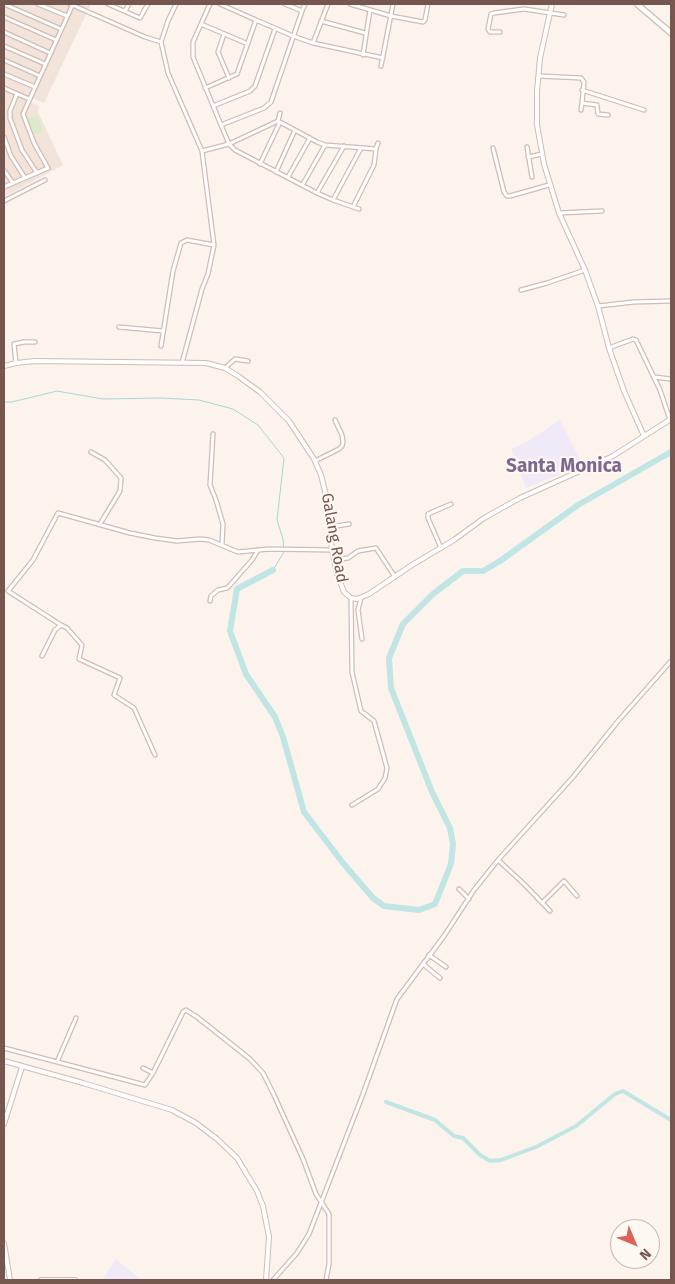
<!DOCTYPE html>
<style>
body{margin:0}
#map{position:relative;width:675px;height:1284px;overflow:hidden;background:#fcf3ec;font-family:"Fira Sans",sans-serif}
canvas{display:block}
.frame{position:absolute;inset:0;border:5px solid #765750;pointer-events:none}
.north{position:absolute;left:610px;top:1219px;width:50px;height:50px;box-sizing:border-box;background:#fef8f3;border:1px solid #c8b8b2;border-radius:50%;rotate:135deg;font-size:14px;font-weight:700;line-height:20px;text-align:center;color:#765750}
.north::after{content:'';display:block;margin:auto;width:18px;height:22px;background:#db635c;clip-path:polygon(50% 0,100% 100%,50% 72%,0 100%)}
</style>
<div id="map">
<canvas width="675" height="1284"></canvas>
<div class="frame"></div>
<div class="north">N</div>
</div>
<script>
const ctx = document.querySelector('canvas').getContext('2d');
ctx.lineJoin = 'round';
function fillPath(path, color) { ctx.fillStyle = color; ctx.fill(path, 'evenodd'); }
const poly = rows => new Path2D(rows.map(r => 'M' + r).join(''));
function stroke(path, color, width, dash) { ctx.strokeStyle = color; ctx.lineWidth = width; ctx.lineCap = dash ? 'butt' : 'round'; ctx.setLineDash(dash || []); ctx.stroke(path); }
function write(font, color, halo, rows, align = 'center') {
  ctx.font = font + ' "Fira Sans",sans-serif'; ctx.lineWidth = 4; ctx.setLineDash([]); ctx.textBaseline = 'middle'; ctx.strokeStyle = halo; ctx.fillStyle = color; for (const [text, x, y, turn = 0] of rows) {
    ctx.save(); ctx.translate(x, y); ctx.rotate((+turn || 0) * Math.PI / 180); ctx.textAlign = isNaN(turn) ? turn : align; if (halo) ctx.strokeText(text, 0, 0); ctx.fillText(text, 0, 0); ctx.restore();
  }
}
fillPath(poly([
 [4,4,91,4,44,103,4,86],
 [4,90,39,106,38,112,63,165,4,197]
]), '#f3e4db');
fillPath(poly([
 [560,420,583,465,526,488,511,449,530,440],
 [116,1259,140,1279,139,1280,102,1280]
]), '#f0e9f8');
fillPath(poly([
 [37,115,43,131,33,135,27,119]
]), '#dce9cb');
stroke(poly([
 [4,402,12,402,57,391,103,399,161,398,199,400,233,409,258,425,284,458,277,520,283,539,284,552,273,570]
]), '#a8d6d5', 1);
stroke(poly([
 [386,1102,435,1120,454,1136,463,1138,480,1155,490,1161,501,1160,536,1147,576,1126,615,1094,623,1091,671,1120]
]), '#c1e5e4', 4);
stroke(poly([
 [273,570,237,589,230,631,246,674,275,717,283,737,304,812,343,863,373,898,384,906,419,910,435,904,451,864,453,844,450,828,432,792,391,688,389,658,403,624,433,594,463,571,483,571,500,561,578,505,671,452]
]), '#c1e5e4', 6);
const minor = poly([
 [4,4,61,29],
 [38,4,67,16],
 [70,4,145,37,161,42],
 [108,4,140,18,148,4],
 [176,4,168,21,161,42,168,73,202,151,214,245,208,274,202,289,182,363],
 [220,4,256,20],
 [285,4,302,11,305,4],
 [350,4,391,16,423,22,425,20,428,4],
 [125,11,129,4],
 [4,17,56,40],
 [321,21,365,33],
 [201,24,210,4],
 [4,32,50,53],
 [500,32,490,32,488,29,491,14,494,13,524,9,564,15],
 [224,34,218,52,229,78],
 [313,43,328,4],
 [248,44,201,24,193,42,193,57,221,125,264,108,271,102,302,11],
 [4,46,45,64],
 [363,55,370,10],
 [4,60,40,76],
 [381,66,393,4],
 [4,74,35,87],
 [539,76,581,78,584,82,582,103,597,105,598,114,608,115],
 [4,88,29,99],
 [205,88,237,74,256,20,293,36,313,43,383,58],
 [582,90,644,110],
 [17,94,10,111,10,118,22,150,37,173],
 [213,106,250,91,255,86,275,29],
 [581,110,582,103],
 [278,121,280,113],
 [221,125,229,144,235,150,317,193,333,200,359,209],
 [4,137,11,156,25,178],
 [527,147,532,177],
 [493,148,504,192,507,196,510,196,549,185],
 [202,151,229,144,278,121,317,142,325,145,376,149],
 [528,157,542,154],
 [260,164,280,122],
 [4,170,13,183],
 [276,172,295,130],
 [288,177,310,138],
 [303,184,325,145],
 [4,187,48,168,34,143,23,114,73,4],
 [317,193,344,146],
 [333,200,361,148],
 [4,201,45,180],
 [353,207,374,165,376,149,378,143],
 [559,213,602,211],
 [521,290,547,283,585,270],
 [598,306,634,302,671,301],
 [119,327,163,331],
 [161,346,173,271,181,243,187,240,214,245],
 [609,348,633,339,636,340,660,390,670,420],
 [16,363,14,344,24,342,35,342],
 [225,368,235,359,248,361],
 [654,377,671,379],
 [213,434,210,485,216,500,223,524,222,544],
 [91,452,105,460,121,478,120,491,100,524],
 [315,461,339,449,342,446,343,442,342,435,335,420],
 [330,527,349,524],
 [441,548,428,518,428,514,451,504],
 [335,560,348,558,358,551,376,548,395,577],
 [351,598,352,672,361,711,374,721,387,768,385,778,378,789,352,805],
 [361,598,358,610,362,639],
 [210,601,211,596,218,590,227,588,230,585,252,560,258,550],
 [61,625,67,628,82,645,79,659,120,678,114,695,134,708,155,755],
 [42,656,55,630,61,625,8,591,33,560,58,513,130,533,155,538,177,541,200,539,209,540,238,552,269,549,332,550],
 [498,860,524,884,550,911],
 [459,889,469,899],
 [542,903,564,881,577,896],
 [429,955,446,967],
 [423,964,440,978],
 [4,1048,145,1085,153,1073,183,1012,186,1010,197,1017,250,1059,263,1073,274,1095,303,1159,316,1194,329,1214,329,1264,326,1280],
 [57,1062,76,1018],
 [143,1068,153,1073],
 [273,1280,297,1253,309,1234,363,1094,397,999,444,936,474,890,498,860,573,777,619,720,671,661]
]);
const tertiary = poly([
 [552,4,540,58,537,91,537,125,544,164,559,213,585,270,598,306,609,348,624,391,644,436],
 [4,366,16,363,35,361,206,363,225,368,238,376,260,392,289,421,314,459,321,475,326,495,332,550,337,574,344,592,351,598,357,599,369,594,412,565,454,540,484,518,520,498,613,456,671,419],
 [4,1061,83,1083,172,1110,196,1123,217,1139,237,1158,257,1191,263,1206,269,1237,266,1280],
 [4,1124,22,1067],
 [4,1243,10,1280],
 [41,1280,75,1280]
]);
const secondary = poly([
 [637,4,671,33]
]);
stroke(minor, '#d0bcb4', 5.5);
stroke(tertiary, '#d0bcb4', 6);
stroke(secondary, '#d3bbb2', 7);
stroke(minor, '#fff', 3);
stroke(tertiary, '#fff', 4);
stroke(secondary, '#fff', 4.5);
write('16px', '#765750', '#fef8f3', [
 ["Galang Road",334,538,80]
]);
write('bold 19px', '#7c6891', '#fef8f3', [
 ["Santa Monica",564,467]
]);
</script>
